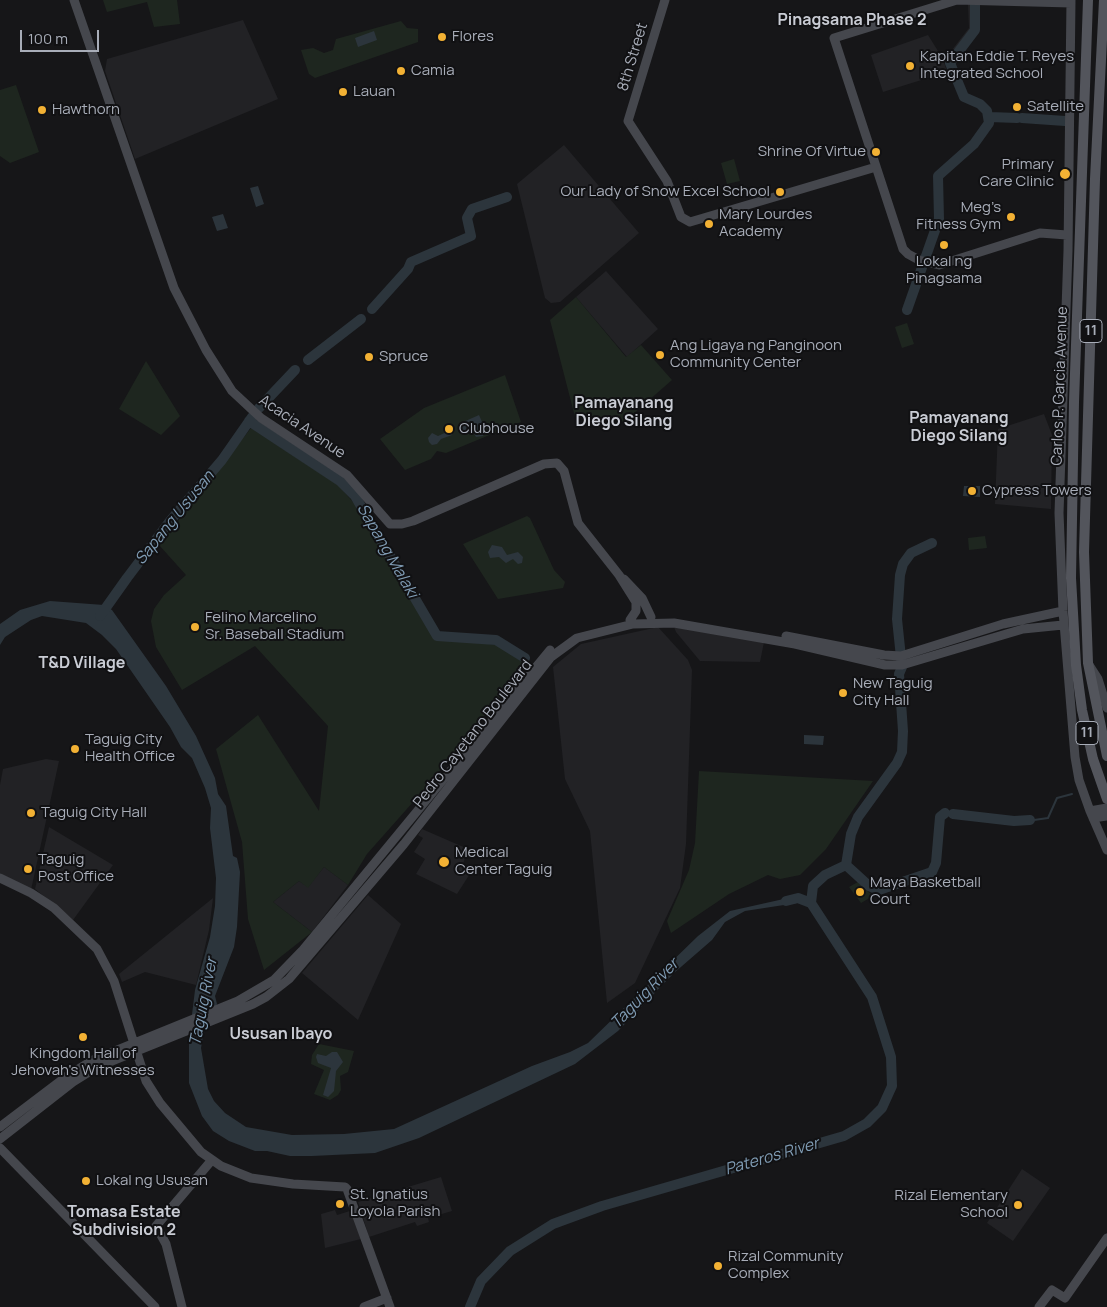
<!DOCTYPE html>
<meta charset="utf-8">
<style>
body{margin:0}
#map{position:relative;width:1107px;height:1307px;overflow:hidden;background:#161618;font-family:Manrope,sans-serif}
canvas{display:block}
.scale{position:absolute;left:20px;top:30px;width:79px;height:22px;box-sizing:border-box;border:2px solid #a8adb8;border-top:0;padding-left:6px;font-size:15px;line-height:18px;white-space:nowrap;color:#a8adb8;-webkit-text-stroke:4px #111113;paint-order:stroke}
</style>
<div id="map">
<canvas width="1107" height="1307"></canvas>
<div class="scale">100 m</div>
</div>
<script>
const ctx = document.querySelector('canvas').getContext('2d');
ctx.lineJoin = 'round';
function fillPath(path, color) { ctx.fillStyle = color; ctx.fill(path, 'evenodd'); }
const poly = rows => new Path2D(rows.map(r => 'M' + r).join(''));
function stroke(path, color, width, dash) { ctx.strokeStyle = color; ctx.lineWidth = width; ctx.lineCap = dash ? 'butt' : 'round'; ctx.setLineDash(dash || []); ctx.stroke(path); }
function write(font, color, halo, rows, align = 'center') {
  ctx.font = font + ' Manrope,sans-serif'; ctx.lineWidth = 4; ctx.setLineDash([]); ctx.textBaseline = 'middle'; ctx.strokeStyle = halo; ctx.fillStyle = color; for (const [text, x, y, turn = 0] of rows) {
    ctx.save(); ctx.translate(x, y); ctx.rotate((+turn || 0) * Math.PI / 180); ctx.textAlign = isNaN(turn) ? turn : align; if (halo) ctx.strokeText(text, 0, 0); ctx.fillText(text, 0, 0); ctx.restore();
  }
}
fillPath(poly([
 [974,3,973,29,949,61,945,59,969,28,968,4],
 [243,20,278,99,135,159,105,71,107,59],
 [928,35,943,59,947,72,883,92,871,55],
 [564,145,639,233,560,302,551,303,545,298,517,184],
 [606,271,658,329,627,357,576,297],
 [1044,414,1052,435,1051,509,995,504,998,429],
 [658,627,688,660,692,670,686,844,680,888,635,983,607,1003,590,831,565,779,553,667,581,644],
 [674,627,764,642,760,662,700,661,676,632],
 [46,759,59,761,31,890,0,876,0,785,3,769],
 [49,827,113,865,73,920,35,889],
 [422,829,468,849,463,864,473,869,457,894,416,874,425,859,414,852,423,838,418,835],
 [324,867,348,885,312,932,273,902,299,881,308,887],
 [368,895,401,924,358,1020,302,973],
 [213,898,209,930,196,985,145,972,122,982,119,974],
 [1022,1169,1050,1188,1013,1241,987,1223],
 [441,1177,452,1211,428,1218,429,1222,417,1226,415,1222,369,1237,358,1202],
 [335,1210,337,1215,353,1210,361,1239,325,1248,321,1214]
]), '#222225');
fillPath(poly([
 [103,0,177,0,180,24,154,27,147,2,107,12],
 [401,21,407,28,418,29,418,42,315,78,309,74,301,50,313,48,324,53,333,50,336,39],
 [16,85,39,152,10,163,0,156,0,90],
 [734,159,740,181,727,184,721,163],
 [576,297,626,357,641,345,672,380,624,422,575,417,550,320],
 [907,323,914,344,902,348,895,327],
 [146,361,180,416,161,435,119,409],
 [505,375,521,422,446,453,437,451,431,459,405,470,380,439,424,408],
 [251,428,338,485,360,510,380,544,394,574,436,639,499,645,526,665,429,784,367,854,348,885,324,867,308,888,299,881,273,902,312,932,264,970,248,919,242,842,216,749,258,715,319,811,328,726,255,646,182,690,156,647,151,621,154,609,164,595,186,575,159,545],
 [527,516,530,518,554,570,565,582,563,588,498,599,463,544],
 [985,536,987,548,969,550,968,538],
 [699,771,873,781,826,849,800,875,780,879,768,875,729,894,671,933,667,921,689,870,695,843],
 [858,882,873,896,861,903,849,887],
 [319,1044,354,1051,348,1072,340,1076,341,1090,338,1095,330,1100,314,1094,324,1070,311,1064,312,1055]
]), '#1e261f');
fillPath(poly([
 [374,31,377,40,358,47,355,38],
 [258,186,264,204,256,207,250,188],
 [223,214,228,228,217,231,212,217],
 [479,415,486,431,483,436,476,437,471,429,460,432,458,427,463,426,461,423],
 [451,430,452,435,441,439,437,444,432,445,429,442,428,438,432,433,438,436],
 [964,486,980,486,980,497,963,496],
 [492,545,502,547,507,555,518,552,523,557,522,563,518,564,513,559,506,563,499,557,490,558,488,552],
 [50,601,104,605,112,610,166,686,196,736,215,778,218,794,226,806,233,856,237,858,240,872,237,927,234,947,215,996,217,1004,203,1036,201,1048,208,1089,214,1101,225,1113,246,1127,292,1135,344,1134,394,1129,532,1066,570,1052,588,1043,698,936,730,911,797,896,797,903,745,911,725,922,712,940,674,973,618,1031,575,1064,419,1138,375,1153,312,1156,290,1156,267,1151,255,1151,229,1141,213,1131,202,1116,189,1083,189,1039,195,990,210,937,215,906,216,878,210,828,211,808,205,788,192,758,181,747,170,727,116,649,102,635,86,623,42,616,31,620,5,637,0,645,0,624,20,610],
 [804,735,824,736,823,745,804,744],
 [332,1052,337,1052,343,1062,336,1071,334,1091,328,1097,323,1095,331,1068,318,1063,316,1057,317,1054,326,1056]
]), '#2c353c');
stroke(poly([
 [1034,820,1048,818,1057,798,1072,794]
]), '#2c353c', 2);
stroke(poly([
 [990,117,1017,118],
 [1022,118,1065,121],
 [372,309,408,269,411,262,471,236,467,218,472,209,507,197],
 [907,310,939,219,938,176,974,144,989,123,987,111,980,104,964,97,950,63,975,30,975,0],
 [308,360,361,319],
 [259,408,295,370],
 [249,421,340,481,355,496,437,636,496,640,525,658],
 [100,616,127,578,170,521,222,460,252,417],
 [953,814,1014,821,1030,820],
 [846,865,851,834,858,817,897,763,902,752,903,731,899,674,902,667,897,619,900,575,903,564,911,553,932,543],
 [846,865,869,886,879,890,932,872,936,863,940,817,945,813],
 [786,901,798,898,811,903],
 [811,903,813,886,825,875,846,865],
 [470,1307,481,1281,510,1251,553,1224,602,1206,844,1136,867,1123,882,1108,892,1086,891,1057,872,997,811,903]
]), '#2c353c', 10);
stroke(poly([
 [74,0,174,288,206,350,232,391,261,418,347,475,390,524,402,524,413,521,544,464,557,463,564,471,578,523,619,575,636,602,636,611,630,620],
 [665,0,628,121,667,181,681,217,690,222,876,167],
 [1071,0,1068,251,1059,513,1063,611,1075,757,1079,780,1090,811,1107,850],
 [1067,235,1040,233,939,265,919,260,908,254,903,249,834,38,957,0,1071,3],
 [624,579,642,598,651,617],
 [786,636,884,655,901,656,1003,624,1063,611],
 [1089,665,1098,679,1107,708],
 [1090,811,1107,808],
 [1093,818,1107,816],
 [0,878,31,893,54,908,97,949,114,981,146,1081,160,1103,201,1152,221,1166,251,1178,293,1184,345,1187,347,1189,390,1307],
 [0,1127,67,1076,93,1060,238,1001,274,980,302,951,550,650],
 [0,1139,73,1082,97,1067,253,1004,266,997,289,979,404,844,551,657,577,638,633,624,674,623,795,644,885,665,902,665,1023,629,1063,625],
 [0,1148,155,1307],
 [182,1307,166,1244,156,1226,211,1161],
 [364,1307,387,1298],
 [1039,1307,1052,1290,1065,1298,1107,1238]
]), '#45474d', 9);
stroke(poly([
 [1088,0,1074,402,1071,578,1076,665,1082,710,1093,759,1107,799],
 [1104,0,1095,179,1084,552,1088,663,1107,756]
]), '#53555c', 10);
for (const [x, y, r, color] of [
 [442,37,5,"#f2b134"],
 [910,66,5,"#f2b134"],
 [401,71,5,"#f2b134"],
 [343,92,5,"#f2b134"],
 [1017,107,5,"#f2b134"],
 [42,110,5,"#f2b134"],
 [876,152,5,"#f2b134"],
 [1065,174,6,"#f2b134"],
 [780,192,5,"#f2b134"],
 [1011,217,5,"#f2b134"],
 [709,224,5,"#f2b134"],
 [944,245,5,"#f2b134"],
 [660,355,5,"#f2b134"],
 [369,357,5,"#f2b134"],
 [449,429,5,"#f2b134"],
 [972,491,5,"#f2b134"],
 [195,627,5,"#f2b134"],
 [843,693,5,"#f2b134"],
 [75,749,5,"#f2b134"],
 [31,813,5,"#f2b134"],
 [444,862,6,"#f2b134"],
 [28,869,5,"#f2b134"],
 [860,892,5,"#f2b134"],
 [83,1037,5,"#f2b134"],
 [86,1181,5,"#f2b134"],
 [340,1204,5,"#f2b134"],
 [1018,1205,5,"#f2b134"],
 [718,1266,5,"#f2b134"]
]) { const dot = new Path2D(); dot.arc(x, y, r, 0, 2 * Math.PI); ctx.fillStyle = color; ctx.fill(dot); stroke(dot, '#111113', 2); }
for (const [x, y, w] of [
 [1091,331,22],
 [1087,733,22]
]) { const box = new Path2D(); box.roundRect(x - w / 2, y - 11.5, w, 23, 4); ctx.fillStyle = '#111113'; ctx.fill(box); stroke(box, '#a8adb8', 1); }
write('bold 14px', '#a8adb8', null, [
 ["11",1091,331],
 ["11",1087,733]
]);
write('15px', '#a8adb8', '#111113', [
 ["Flores",452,37],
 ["Kapitan Eddie T. Reyes",920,57],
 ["Integrated School",920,74],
 ["Camia",411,71],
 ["Lauan",353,92],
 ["Satellite",1027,107],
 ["Hawthorn",52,110],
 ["Shrine Of Virtue",866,152,"right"],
 ["Primary",1054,165,"right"],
 ["Care Clinic",1054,182,"right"],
 ["Our Lady of Snow Excel School",770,192,"right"],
 ["Meg’s",1001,208,"right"],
 ["Fitness Gym",1001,225,"right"],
 ["Mary Lourdes",719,215],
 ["Academy",719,232],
 ["Lokal ng",944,262,"center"],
 ["Pinagsama",944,279,"center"],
 ["Ang Ligaya ng Panginoon",670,346],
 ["Community Center",670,363],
 ["Spruce",379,357],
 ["Clubhouse",459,429],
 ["Cypress Towers",982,491],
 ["Felino Marcelino",205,618],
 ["Sr. Baseball Stadium",205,635],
 ["New Taguig",853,684],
 ["City Hall",853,701],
 ["Taguig City",85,740],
 ["Health Office",85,757],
 ["Taguig City Hall",41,813],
 ["Medical",455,853],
 ["Center Taguig",455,870],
 ["Taguig",38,860],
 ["Post Office",38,877],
 ["Maya Basketball",870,883],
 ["Court",870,900],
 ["Kingdom Hall of",83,1054,"center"],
 ["Jehovah's Witnesses",83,1071,"center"],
 ["Lokal ng Ususan",96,1181],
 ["St. Ignatius",350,1195],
 ["Loyola Parish",350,1212],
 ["Rizal Elementary",1008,1196,"right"],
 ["School",1008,1213,"right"],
 ["Rizal Community",728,1257],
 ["Complex",728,1274]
], 'left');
write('15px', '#a8adb8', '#111113', [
 ["8th Street",633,57,-73],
 ["Carlos P. Garcia Avenue",1060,386,-88],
 ["Acacia Avenue",302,427,34],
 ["Pedro Cayetano Boulevard",473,734,-52]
]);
write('bold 16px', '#c9ccd4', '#111113', [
 ["Pinagsama Phase 2",852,21],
 ["Pamayanang",624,404],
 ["Diego Silang",624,422],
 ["Pamayanang",959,419],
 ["Diego Silang",959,437],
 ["T&D Village",82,664],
 ["Ususan Ibayo",281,1035],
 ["Tomasa Estate",124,1213],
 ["Subdivision 2",124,1231]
]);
write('italic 16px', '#7f9bb3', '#111113', [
 ["Sapang Ususan",175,518,-51],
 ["Sapang Malaki",387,551,60],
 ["Taguig River",645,994,-46],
 ["Taguig River",204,1002,-79],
 ["Pateros River",772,1157,-16]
]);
</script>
